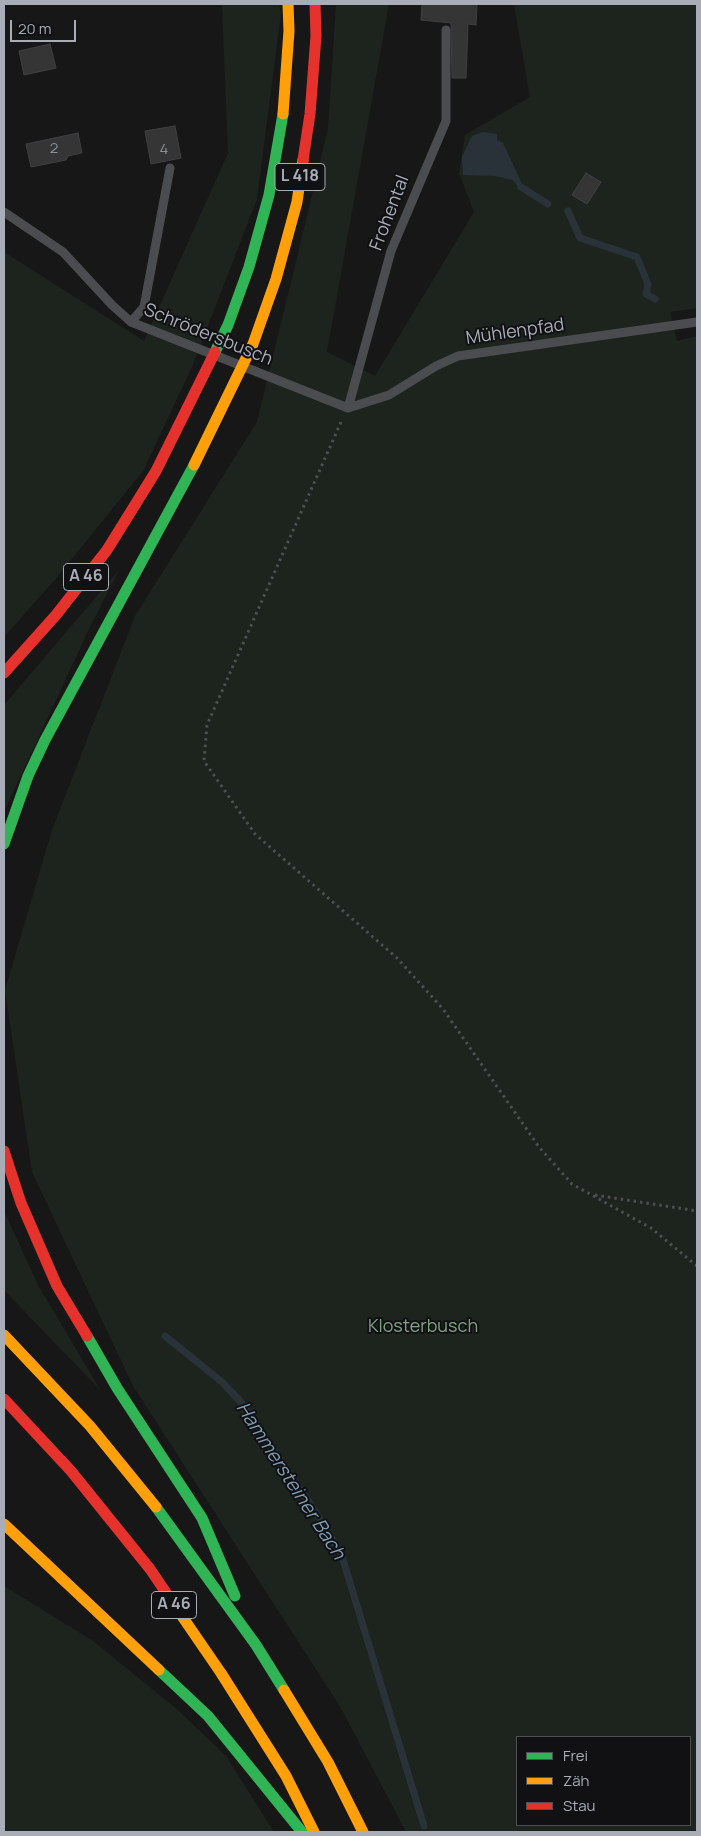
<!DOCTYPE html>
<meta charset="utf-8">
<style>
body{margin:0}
#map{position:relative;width:701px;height:1836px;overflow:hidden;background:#171717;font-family:Manrope,sans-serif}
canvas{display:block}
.frame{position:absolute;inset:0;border:5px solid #a8adb8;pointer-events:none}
.legend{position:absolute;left:516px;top:1736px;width:175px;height:90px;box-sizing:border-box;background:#111113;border:1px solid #4d4f55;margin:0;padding:6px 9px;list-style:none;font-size:15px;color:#a8adb8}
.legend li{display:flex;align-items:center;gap:10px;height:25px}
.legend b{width:25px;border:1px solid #4d4f55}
.scale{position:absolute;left:10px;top:20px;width:66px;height:22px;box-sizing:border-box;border:2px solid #a8adb8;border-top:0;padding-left:6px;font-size:15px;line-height:18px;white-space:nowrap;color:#a8adb8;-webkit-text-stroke:4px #111113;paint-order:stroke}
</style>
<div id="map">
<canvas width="701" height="1836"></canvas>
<div class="frame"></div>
<ul class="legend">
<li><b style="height:6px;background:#30b455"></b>Frei</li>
<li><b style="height:6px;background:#ff9f0a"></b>Zäh</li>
<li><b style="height:6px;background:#e5322d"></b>Stau</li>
</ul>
<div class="scale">20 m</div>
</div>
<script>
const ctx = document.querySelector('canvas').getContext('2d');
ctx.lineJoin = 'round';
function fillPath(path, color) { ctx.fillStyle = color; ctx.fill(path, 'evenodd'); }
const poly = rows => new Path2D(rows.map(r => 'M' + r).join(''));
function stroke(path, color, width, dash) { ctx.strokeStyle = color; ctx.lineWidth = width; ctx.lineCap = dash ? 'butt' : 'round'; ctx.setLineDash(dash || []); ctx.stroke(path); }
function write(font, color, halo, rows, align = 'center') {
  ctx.font = font + ' Manrope,sans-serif'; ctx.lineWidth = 4; ctx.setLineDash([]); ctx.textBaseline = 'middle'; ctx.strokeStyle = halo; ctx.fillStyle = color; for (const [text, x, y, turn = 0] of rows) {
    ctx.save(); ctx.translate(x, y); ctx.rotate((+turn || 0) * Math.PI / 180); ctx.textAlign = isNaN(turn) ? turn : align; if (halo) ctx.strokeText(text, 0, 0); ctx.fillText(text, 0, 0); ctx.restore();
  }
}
fillPath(poly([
 [222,4,279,4,281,13,257,199,192,367,143,471,58,576,4,637,4,252,144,341,228,153],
 [336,4,389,4,327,352,375,376,474,212,459,173,465,135,530,97,514,4,697,4,697,308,670,312,677,341,697,336,697,1832,406,1832,341,1708,133,1386,32,1172,5,990,52,830,135,616,257,422,328,129],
 [517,1737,690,1737,690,1825,517,1825],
 [119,570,90,627,4,812,4,705],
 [4,1211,38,1285,101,1391,4,1290],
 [4,1586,93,1641,178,1710,226,1756,274,1832,4,1832]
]), '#1d241e');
fillPath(poly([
 [483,132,497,134,497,140,503,143,523,186,519,189,513,180,495,176,463,175,462,157,472,136]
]), '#2a3239');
stroke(poly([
 [521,187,548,204],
 [568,211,580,238,637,257,648,284,646,294,655,299],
 [165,1336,222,1382,240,1401,309,1502,341,1553,424,1826]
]), '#2a3239', 7);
const building = poly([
 [422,4,477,4,476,25,468,24,466,78,452,78,451,23,421,20,422,4],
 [50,44,56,68,24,75,19,51,50,44],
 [175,126,181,158,151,164,145,131,175,126],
 [78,133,82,153,68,156,66,160,31,167,26,144,78,133],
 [586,173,601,182,587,204,572,195,586,173]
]);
fillPath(building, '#353536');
stroke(building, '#3f4043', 1);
stroke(poly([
 [341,422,207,725,204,761,255,834,397,958,443,1009,539,1147,572,1184,651,1228,697,1266],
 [595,1195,697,1211]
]), '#4d4e52', 3, [2.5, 4]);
stroke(poly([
 [4,212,63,252,112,305,131,322,348,408],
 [131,322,144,307,170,168],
 [348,408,391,251,446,121,446,30],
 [348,408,389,395,436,366,458,356,697,322]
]), '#4b4c50', 9);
stroke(poly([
 [215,352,228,325,249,267,269,195,283,114],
 [4,844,28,776,45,740,194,465],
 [87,1336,117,1388,202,1518,235,1596],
 [156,1507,256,1645,284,1690],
 [159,1670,208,1716,302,1832]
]), '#30b455', 11);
stroke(poly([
 [283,114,289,31,288,4],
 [194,465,253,344,276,279,297,202,303,160],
 [4,1335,90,1426,156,1507],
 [4,1524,159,1670],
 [175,1606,221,1673,286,1776,314,1832],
 [284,1690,328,1762,363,1832]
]), '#ff9f0a', 11);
stroke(poly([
 [303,160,310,114,316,36,315,4],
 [4,673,56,615,107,550,156,471,215,352],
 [4,1151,21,1203,57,1286,87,1336],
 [4,1399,71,1471,150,1569,175,1606]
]), '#e5322d', 11);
write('15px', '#8b8f98', null, [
 ["2",54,149],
 ["4",164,150]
]);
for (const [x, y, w] of [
 [300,177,50],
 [86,577,45],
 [174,1605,45]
]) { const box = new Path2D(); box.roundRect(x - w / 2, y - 13.5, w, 27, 4); ctx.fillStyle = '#111113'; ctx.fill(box); stroke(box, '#a8adb8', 1); }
write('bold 16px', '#a8adb8', null, [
 ["L 418",300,177],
 ["A 46",86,577],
 ["A 46",174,1605]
]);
write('18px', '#a8adb8', '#111113', [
 ["Frohental",390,213,-69],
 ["Mühlenpfad",515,332,-8],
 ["Schrödersbusch",208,335,22]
]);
write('18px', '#7fa381', '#111113', [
 ["Klosterbusch",423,1327]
]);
write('italic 19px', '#7f9bb3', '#111113', [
 ["Hammersteiner Bach",290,1481,57]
]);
</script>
